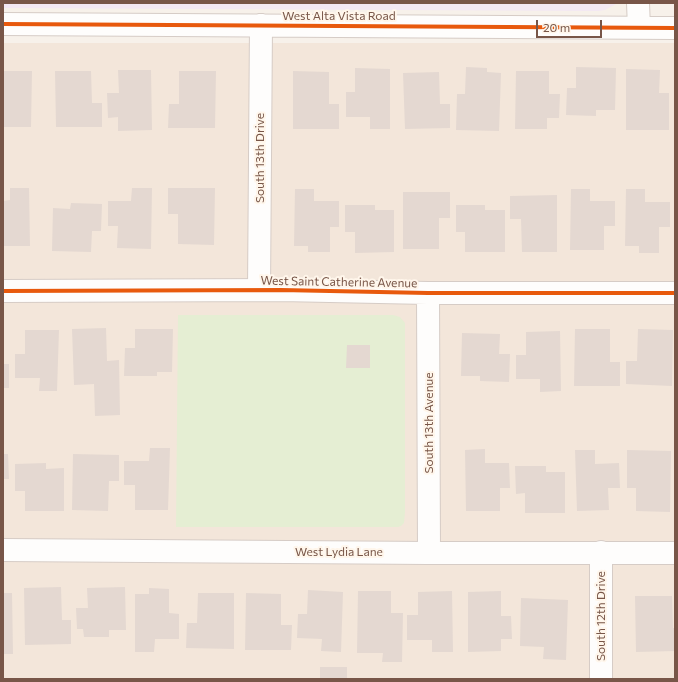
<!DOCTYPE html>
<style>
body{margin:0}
#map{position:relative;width:678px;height:682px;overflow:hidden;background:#f7f1ea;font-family:Commissioner,sans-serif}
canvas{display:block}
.frame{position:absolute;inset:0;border:4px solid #785648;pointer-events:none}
.scale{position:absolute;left:536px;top:20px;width:66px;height:18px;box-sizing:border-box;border:2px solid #785648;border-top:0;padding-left:5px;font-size:12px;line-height:14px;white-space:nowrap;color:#785648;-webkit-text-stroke:3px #fff6eb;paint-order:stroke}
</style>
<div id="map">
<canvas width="678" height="682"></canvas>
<div class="frame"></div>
<div class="scale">20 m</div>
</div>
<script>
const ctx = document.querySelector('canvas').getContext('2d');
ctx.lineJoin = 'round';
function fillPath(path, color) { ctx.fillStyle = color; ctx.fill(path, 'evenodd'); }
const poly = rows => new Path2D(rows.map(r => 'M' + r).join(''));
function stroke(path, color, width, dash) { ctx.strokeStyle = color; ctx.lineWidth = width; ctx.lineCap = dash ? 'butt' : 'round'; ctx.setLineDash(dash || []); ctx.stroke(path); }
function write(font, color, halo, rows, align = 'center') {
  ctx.font = font + ' Commissioner,sans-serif'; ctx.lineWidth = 4; ctx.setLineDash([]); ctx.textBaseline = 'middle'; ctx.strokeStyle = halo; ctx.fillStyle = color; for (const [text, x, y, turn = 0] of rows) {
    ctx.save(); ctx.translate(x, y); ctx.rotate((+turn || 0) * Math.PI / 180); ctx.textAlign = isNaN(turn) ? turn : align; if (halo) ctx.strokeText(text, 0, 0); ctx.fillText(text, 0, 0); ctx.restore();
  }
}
fillPath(poly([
 [3,43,675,43,675,679,3,679]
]), '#f3e6da');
fillPath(poly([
 [3,3,618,3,605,10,598,11,3,8]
]), '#f3e8f3');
fillPath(poly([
 [178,315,393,315,400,317,405,323,405,512,404,523,401,526,398,527,176,527]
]), '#e5eed3');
fillPath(poly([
 [466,67,487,68,487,72,501,73,499,131,456,130,457,94,465,94],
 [576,67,616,68,615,110,596,110,596,116,566,115,567,88,576,88],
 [355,68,390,69,390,129,370,129,370,117,346,117,346,92,355,92],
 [626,69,660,70,659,93,669,93,669,130,626,130],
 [118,70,151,70,152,130,118,131,118,117,108,118,107,93,119,93],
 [3,71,32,71,31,127,3,127],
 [55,71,91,71,92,103,102,103,102,127,56,127],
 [179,71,216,71,215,128,168,128,169,104,179,104],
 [293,71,329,72,329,104,339,104,339,129,293,129],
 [516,71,549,71,549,94,560,94,559,118,547,118,547,129,515,129],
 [439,72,440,104,450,104,450,128,405,129,403,73],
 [10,188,29,188,30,246,3,246,3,201,10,200],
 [132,188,152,188,151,249,117,248,118,226,108,226,108,201,131,201],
 [168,188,215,188,214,245,178,244,178,214,168,214],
 [295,189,314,189,314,201,339,201,339,227,330,227,330,252,308,252,308,246,294,246],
 [571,189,590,189,590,201,615,201,615,226,604,226,604,250,570,250],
 [626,189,645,189,645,202,670,202,670,227,659,227,659,253,639,253,639,246,625,246],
 [403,192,450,192,450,218,439,218,439,249,403,249],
 [557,195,557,252,522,252,521,219,510,219,510,196],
 [71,203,102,204,101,231,92,231,91,252,52,251,53,208,70,209],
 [345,205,375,205,375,210,394,210,394,252,355,253,355,232,345,232],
 [456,205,485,205,485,210,505,210,505,252,465,252,465,232,456,232],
 [106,328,107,361,119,360,120,415,95,416,94,384,74,385,72,329],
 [135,329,173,329,172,372,157,372,157,376,124,376,125,348,135,348],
 [575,329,610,329,610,362,620,362,620,386,574,386],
 [638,329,673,330,672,386,626,384,626,361,637,361],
 [25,330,59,330,57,391,39,391,40,378,15,378,15,354,25,354],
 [560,331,561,391,540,392,540,379,516,379,516,355,526,355,526,332],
 [462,333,500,334,499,354,510,354,509,382,480,381,480,376,461,376],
 [347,345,370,345,370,368,346,368],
 [3,364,9,364,9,388,3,388],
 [150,448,170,448,168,510,135,510,135,485,124,485,124,461,149,461],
 [485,449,485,463,509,463,510,488,500,488,500,511,466,511,465,450],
 [575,450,595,450,595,464,619,463,620,488,608,488,609,510,577,511],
 [627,450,671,451,670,512,636,511,636,488,627,488],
 [3,454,8,454,9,479,3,479],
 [73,454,119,455,119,481,109,481,108,511,72,510],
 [46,463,46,469,64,468,64,511,25,511,25,491,15,491,15,464],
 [515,466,546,466,546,472,565,472,565,513,525,513,525,493,516,494],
 [61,587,62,620,71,620,71,644,25,645,24,588],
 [125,587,126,630,109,630,109,637,84,637,83,629,77,629,76,608,88,608,87,588],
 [149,588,169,589,169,613,179,614,179,639,155,639,154,652,135,652,135,594,149,594],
 [308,590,343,592,341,652,321,651,322,639,297,638,298,614,307,614],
 [358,591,391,591,391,613,403,613,402,662,382,662,383,653,357,653],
 [452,591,453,652,432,652,432,640,407,640,407,615,418,615,418,592],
 [501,591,501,616,511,616,512,639,501,639,501,651,468,652,468,592],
 [3,593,12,593,13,654,3,654],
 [198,593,234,593,234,649,186,648,187,623,197,623],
 [246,593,281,594,281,625,292,625,291,650,245,650],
 [635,596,672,596,673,628,675,628,675,651,636,652],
 [521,598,568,600,566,660,543,659,544,647,520,646],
 [320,667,347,667,347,679,320,679]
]), '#e4d8d1');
const minor = poly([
 [638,3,639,28],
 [3,24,675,28],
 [259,290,261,25],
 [3,291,281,290,428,293,675,293],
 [428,293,429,553],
 [3,550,429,553,675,553],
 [601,552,601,679]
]);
stroke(minor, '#d6ccc6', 24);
stroke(minor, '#fefdfc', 22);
stroke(poly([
 [3,24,675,28],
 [3,291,281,290,428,293,675,293]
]), '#e8590c', 4);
write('12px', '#785648', '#fff6eb', [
 ["West Alta Vista Road",339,16],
 ["South 13th Drive",260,158,-90],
 ["West Saint Catherine Avenue",339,282,1],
 ["South 13th Avenue",429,423,-90],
 ["West Lydia Lane",339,552],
 ["South 12th Drive",601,616,-90]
]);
</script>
